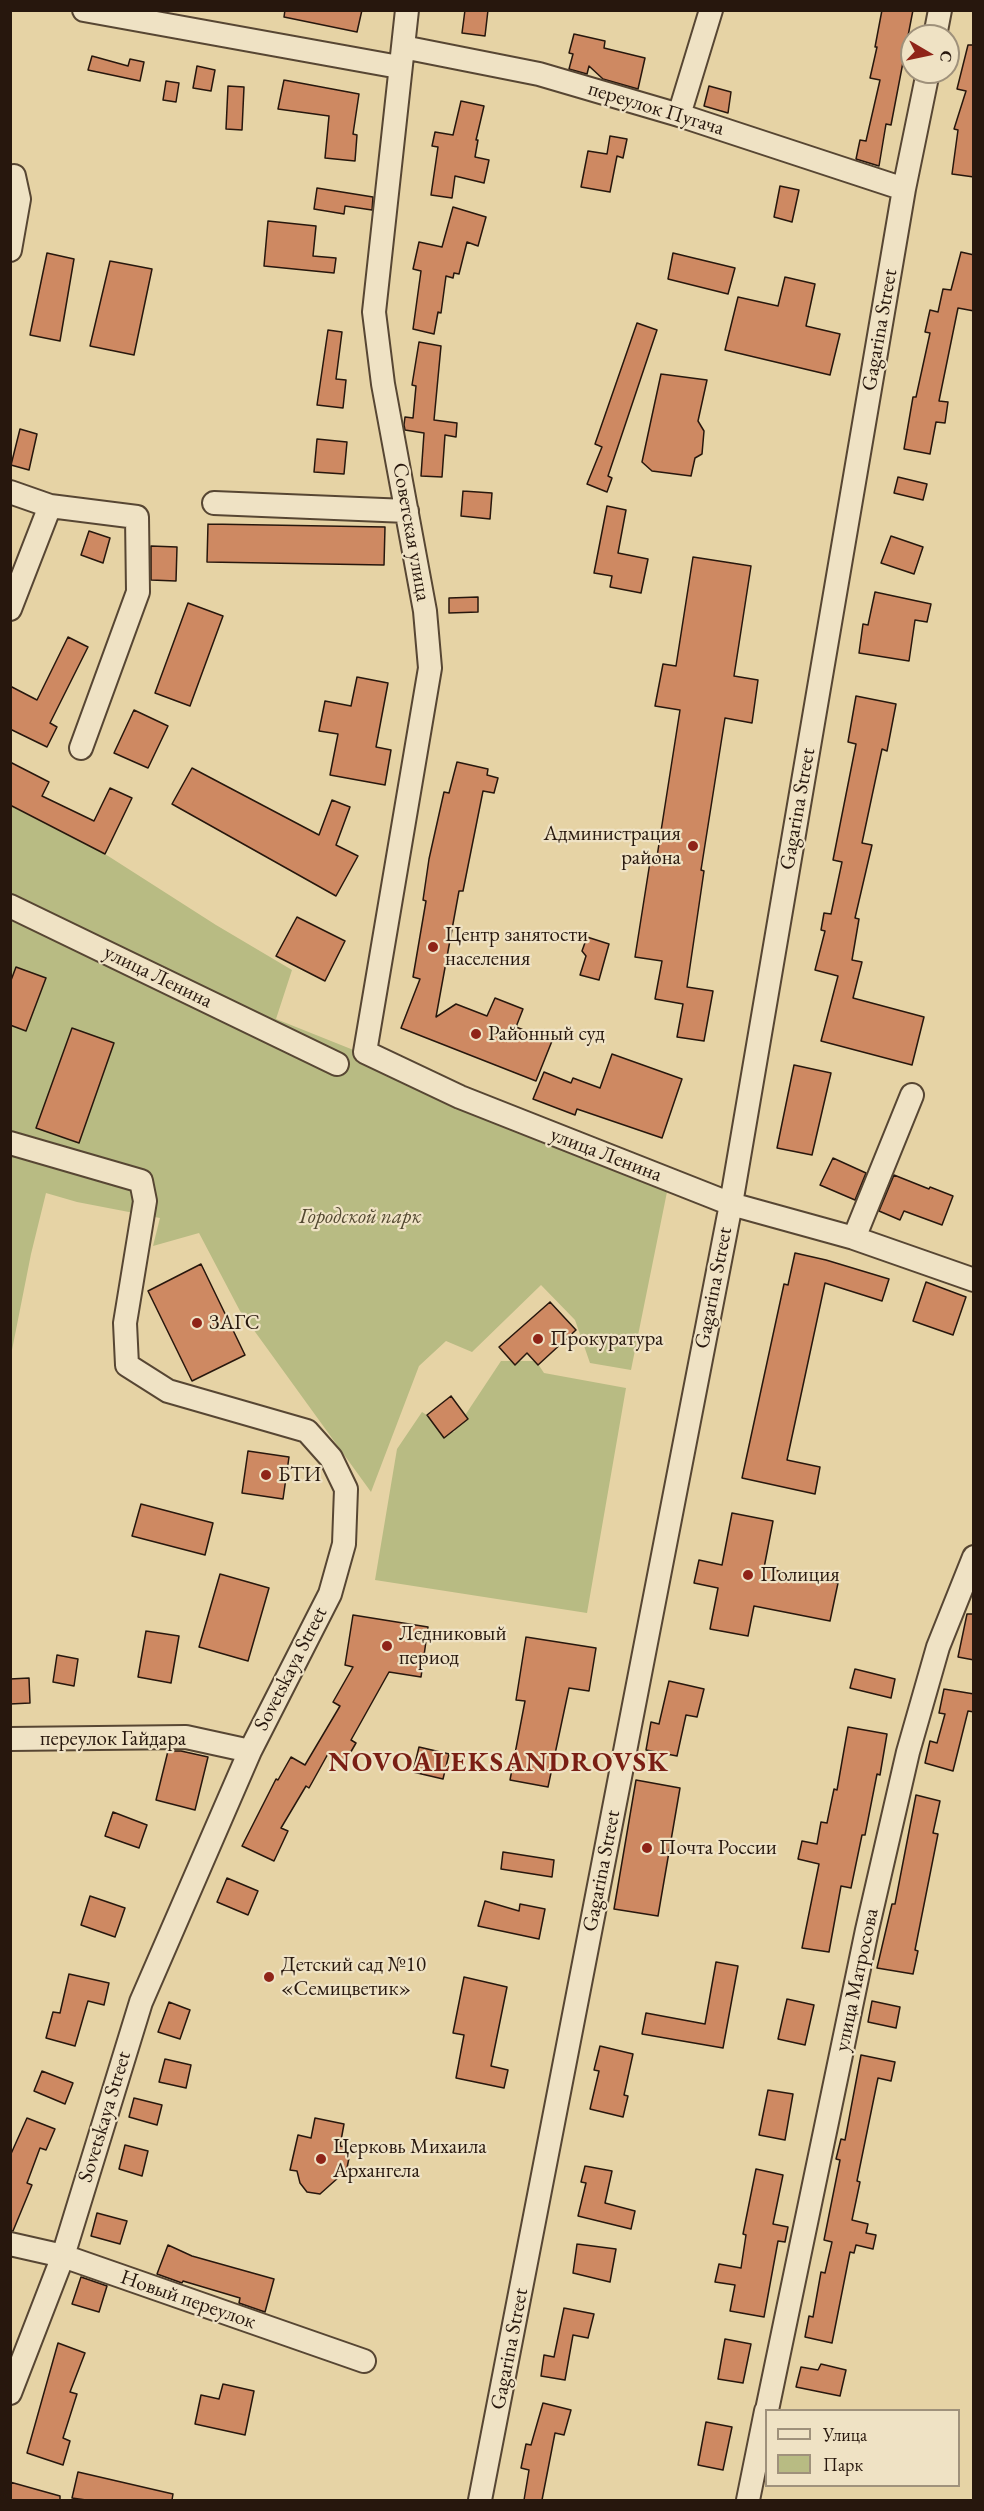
<!DOCTYPE html>
<meta charset="utf-8">
<style>
body{margin:0}
#map{position:relative;width:984px;height:2511px;overflow:hidden;background:#e6d3a5;font-family:"EB Garamond",serif}
canvas{display:block}
.frame{position:absolute;inset:0;border:12px solid #27170d;pointer-events:none}
.legend{position:absolute;left:765px;top:2409px;width:195px;height:78px;box-sizing:border-box;background:#efe2c4;border:2px solid #9f917b;margin:0;padding:8px 10px;list-style:none;font-size:18px;color:#27170d}
.legend li{display:flex;align-items:center;gap:12px;height:30px}
.legend b{width:30px;border:2px solid #9f917b}
.north{position:absolute;left:900px;top:24px;width:60px;height:60px;box-sizing:border-box;background:#efe2c4;border:2px solid #9f917b;border-radius:50%;rotate:99deg;font-size:16px;font-weight:700;line-height:24px;text-align:center;color:#27170d}
.north::after{content:'';display:block;margin:auto;width:21px;height:27px;background:#8f2418;clip-path:polygon(50% 0,100% 100%,50% 72%,0 100%)}
</style>
<div id="map">
<canvas width="984" height="2511"></canvas>
<div class="frame"></div>
<ul class="legend">
<li><b style="height:8px;background:#efe2c4"></b>Улица</li>
<li><b style="height:16px;background:#b8bb83"></b>Парк</li>
</ul>
<div class="north">С</div>
</div>
<script>
const ctx = document.querySelector('canvas').getContext('2d');
ctx.lineJoin = 'round';
function fillPath(path, color) { ctx.fillStyle = color; ctx.fill(path, 'evenodd'); }
const poly = rows => new Path2D(rows.map(r => 'M' + r).join(''));
function stroke(path, color, width, dash) { ctx.strokeStyle = color; ctx.lineWidth = width; ctx.lineCap = dash ? 'butt' : 'round'; ctx.setLineDash(dash || []); ctx.stroke(path); }
function write(font, color, halo, rows, align = 'center') {
  ctx.font = font + ' "EB Garamond",serif'; ctx.lineWidth = 4.5; ctx.setLineDash([]); ctx.textBaseline = 'middle'; ctx.strokeStyle = halo; ctx.fillStyle = color; for (const [text, x, y, turn = 0] of rows) {
    ctx.save(); ctx.translate(x, y); ctx.rotate((+turn || 0) * Math.PI / 180); ctx.textAlign = isNaN(turn) ? turn : align; if (halo) ctx.strokeText(text, 0, 0); ctx.fillText(text, 0, 0); ctx.restore();
  }
}
fillPath(poly([
 [11,806,105,854,216,925,292,970,276,1019,366,1055,668,1187,631,1370,590,1363,575,1320,541,1285,472,1352,446,1341,419,1366,371,1492,240,1311,199,1233,153,1246,160,1218,77,1202,46,1193,31,1254,11,1355],
 [501,1361,536,1361,544,1373,626,1388,587,1613,375,1580,397,1449,422,1412,454,1432]
]), '#b8bb83');
const building = poly([
 [285,10,362,10,357,32,284,17,285,10],
 [465,10,488,10,485,36,462,33,465,10],
 [882,10,913,10,891,125,886,124,879,166,856,159,860,140,866,141,880,80,870,78,877,47,875,47,882,10],
 [574,34,605,41,604,48,645,58,638,89,603,79,589,66,587,74,569,69,573,54,569,53,574,34],
 [968,45,974,45,974,177,952,174,958,130,954,129,966,91,957,89,968,45],
 [92,56,128,66,130,59,144,62,140,81,88,70,92,56],
 [197,66,215,70,211,91,193,88,197,66],
 [284,80,359,94,353,134,357,135,355,161,325,158,329,116,278,109,284,80],
 [166,81,179,83,176,102,163,100,166,81],
 [228,86,244,87,242,130,226,129,228,86],
 [709,86,731,92,728,113,704,106,709,86],
 [461,101,484,106,476,140,478,140,475,157,489,160,484,183,455,176,452,198,431,195,438,147,432,146,435,132,453,135,461,101],
 [610,136,627,139,623,158,617,156,610,192,581,187,588,151,607,154,610,136],
 [780,186,799,190,792,222,774,217,780,186],
 [317,188,373,197,372,210,345,206,344,214,314,209,317,188],
 [453,207,486,217,478,246,467,242,459,274,454,273,453,278,446,276,441,313,438,312,434,334,413,329,421,271,413,269,419,242,442,247,453,207],
 [268,221,316,226,313,256,336,258,334,273,264,266,268,221],
 [961,252,974,255,974,311,958,308,939,401,948,402,945,423,936,422,930,454,904,449,913,397,916,397,930,333,925,332,930,310,938,312,943,289,951,290,961,252],
 [47,253,74,259,60,341,30,335,47,253],
 [673,253,735,268,728,294,668,279,673,253],
 [110,261,152,269,134,355,90,346,110,261],
 [785,277,815,284,806,326,840,334,830,375,725,350,738,297,778,306,785,277],
 [637,323,657,330,608,476,612,478,607,492,587,484,602,447,595,444,637,323],
 [328,330,342,332,336,379,346,380,343,408,317,405,328,330],
 [419,342,441,346,434,420,457,423,456,437,445,435,442,477,421,476,424,433,405,430,404,425,405,417,413,418,416,386,412,385,419,342],
 [661,374,707,380,698,421,704,431,702,454,695,458,691,476,652,471,642,462,661,374],
 [20,429,37,434,29,470,11,465,20,429],
 [317,439,347,442,344,474,314,472,317,439],
 [898,477,927,484,923,500,894,493,898,477],
 [463,491,492,493,490,519,461,516,463,491],
 [607,506,626,510,618,553,648,559,641,593,610,587,612,576,594,573,607,506],
 [208,524,385,527,384,565,207,562,208,524],
 [89,531,110,538,103,563,81,555,89,531],
 [891,536,923,547,914,574,881,563,891,536],
 [151,546,177,547,176,581,151,580,151,546],
 [693,557,751,566,734,676,758,680,752,723,725,718,701,870,704,871,687,987,713,991,704,1041,677,1037,683,1004,655,999,662,961,635,957,650,862,656,863,680,710,655,706,663,664,676,666,693,557],
 [875,592,931,604,927,622,915,620,909,661,859,653,863,624,868,625,875,592],
 [478,597,478,612,449,613,449,598,478,597],
 [188,603,223,616,190,706,155,693,188,603],
 [68,637,88,647,50,723,57,727,47,747,10,729,10,686,37,700,68,637],
 [357,677,388,683,376,747,391,750,385,785,330,775,338,734,319,731,325,701,351,706,357,677],
 [856,696,896,704,887,751,882,749,862,843,872,845,855,918,859,919,852,960,862,962,853,998,924,1017,912,1065,821,1041,838,976,815,970,825,931,821,930,824,913,831,914,842,862,833,860,856,744,848,742,856,696],
 [134,710,168,726,148,768,114,753,134,710],
 [10,762,49,782,42,796,94,821,110,788,132,798,105,854,10,805,10,762],
 [457,762,488,769,487,775,498,778,494,793,483,791,463,891,459,891,436,1017,456,1004,487,1016,495,998,523,1009,516,1027,552,1041,536,1081,401,1028,420,979,413,977,426,901,423,900,429,859,444,792,449,793,457,762],
 [192,768,319,835,332,800,350,807,336,845,358,856,336,896,172,804,192,768],
 [297,917,345,941,325,981,276,956,297,917],
 [587,937,609,944,599,980,580,975,586,956,582,951,587,937],
 [16,967,46,978,26,1031,10,1025,10,983,16,967],
 [72,1028,114,1043,79,1143,36,1128,72,1028],
 [612,1054,682,1079,662,1138,577,1109,575,1115,533,1099,544,1072,571,1083,573,1078,600,1088,612,1054],
 [794,1065,831,1073,812,1155,777,1148,794,1065],
 [833,1158,866,1173,855,1200,820,1185,833,1158],
 [894,1175,929,1189,930,1187,953,1196,942,1225,904,1211,900,1220,879,1211,894,1175],
 [795,1253,826,1260,889,1279,882,1301,825,1283,787,1460,820,1467,815,1494,742,1478,784,1284,788,1285,795,1253],
 [201,1264,245,1355,192,1381,148,1291,201,1264],
 [926,1282,966,1297,953,1335,913,1321,926,1282],
 [550,1302,576,1330,538,1365,527,1353,515,1365,499,1347,550,1302],
 [451,1396,468,1419,444,1438,427,1415,451,1396],
 [248,1451,289,1457,283,1499,242,1493,248,1451],
 [141,1504,213,1523,205,1555,132,1536,141,1504],
 [732,1513,773,1521,764,1568,838,1583,830,1621,754,1606,748,1636,710,1629,718,1588,694,1583,699,1560,722,1565,732,1513],
 [220,1574,269,1588,248,1661,199,1647,220,1574],
 [967,1614,974,1614,974,1660,958,1657,967,1614],
 [353,1615,428,1627,421,1677,389,1672,351,1740,356,1743,345,1762,329,1752,309,1788,306,1786,281,1828,288,1831,274,1861,242,1846,276,1779,278,1780,291,1757,305,1765,340,1706,333,1702,353,1667,345,1665,353,1615],
 [146,1631,179,1636,171,1683,138,1677,146,1631],
 [526,1637,596,1648,589,1691,569,1688,548,1787,510,1780,525,1701,516,1700,526,1637],
 [57,1655,78,1659,74,1686,53,1682,57,1655],
 [855,1669,895,1679,891,1698,850,1688,855,1669],
 [29,1678,30,1703,10,1704,10,1679,29,1678],
 [669,1681,704,1689,697,1717,686,1715,677,1756,646,1750,651,1722,659,1724,669,1681],
 [944,1689,974,1694,974,1712,968,1711,953,1771,925,1763,930,1741,937,1743,945,1714,939,1713,944,1689],
 [848,1727,887,1734,880,1775,877,1774,865,1835,862,1835,851,1888,841,1886,829,1952,802,1948,819,1864,798,1859,802,1841,817,1844,821,1822,827,1823,834,1789,837,1790,848,1727],
 [419,1747,449,1754,443,1779,413,1772,419,1747],
 [168,1751,181,1751,208,1757,195,1810,156,1800,168,1751],
 [636,1780,680,1788,658,1916,614,1909,636,1780],
 [916,1795,940,1801,933,1833,938,1834,915,1950,918,1951,913,1974,877,1968,892,1904,895,1904,916,1795],
 [113,1812,147,1825,139,1848,105,1836,113,1812],
 [503,1852,554,1860,552,1877,501,1869,503,1852],
 [227,1878,258,1891,248,1915,217,1902,227,1878],
 [90,1896,125,1908,115,1937,81,1925,90,1896],
 [485,1901,519,1911,520,1904,545,1909,539,1939,478,1926,485,1901],
 [716,1962,738,1966,723,2048,642,2034,646,2013,705,2024,716,1962],
 [69,1974,109,1983,104,2005,88,2001,75,2046,46,2038,53,2012,60,2013,69,1974],
 [464,1977,507,1987,491,2066,508,2070,504,2088,456,2078,464,2035,453,2033,464,1977],
 [787,1999,814,2005,805,2045,778,2039,787,1999],
 [872,2001,900,2007,896,2028,868,2022,872,2001],
 [169,2002,190,2010,180,2039,158,2032,169,2002],
 [600,2046,633,2054,624,2095,628,2096,623,2117,590,2109,599,2071,594,2070,600,2046],
 [861,2055,895,2062,891,2081,878,2078,857,2181,860,2182,852,2220,868,2224,866,2233,876,2235,873,2249,856,2245,854,2253,850,2252,832,2343,805,2337,809,2316,813,2317,821,2272,825,2273,832,2242,824,2240,840,2160,836,2159,841,2139,845,2140,861,2055],
 [165,2059,191,2065,186,2088,159,2082,165,2059],
 [42,2071,73,2083,65,2104,34,2091,42,2071],
 [768,2090,793,2094,785,2140,759,2135,768,2090],
 [134,2098,162,2105,157,2125,129,2117,134,2098],
 [27,2118,55,2129,46,2150,40,2148,27,2183,32,2185,13,2231,10,2231,10,2156,27,2118],
 [315,2118,344,2124,340,2146,351,2148,345,2178,339,2177,320,2194,307,2192,300,2183,297,2171,290,2170,298,2135,311,2138,315,2118],
 [125,2145,148,2151,142,2176,119,2169,125,2145],
 [585,2166,612,2171,605,2203,635,2211,631,2229,578,2216,586,2183,581,2182,585,2166],
 [756,2169,783,2175,773,2224,788,2227,785,2242,778,2241,764,2317,730,2311,735,2285,715,2282,719,2264,741,2268,746,2235,743,2234,756,2169],
 [97,2213,127,2221,120,2244,91,2236,97,2213],
 [577,2244,616,2249,610,2282,573,2273,577,2244],
 [168,2245,192,2256,274,2279,265,2312,239,2303,240,2298,183,2281,182,2283,157,2274,168,2245],
 [81,2277,107,2286,99,2312,72,2304,81,2277],
 [564,2308,594,2314,588,2338,573,2335,565,2380,541,2376,544,2355,554,2357,564,2308],
 [725,2339,751,2344,743,2383,718,2379,725,2339],
 [58,2343,85,2353,70,2392,77,2394,63,2438,70,2441,63,2465,27,2453,58,2343],
 [821,2364,846,2370,840,2396,796,2387,801,2367,818,2370,821,2364],
 [223,2384,254,2391,245,2435,195,2424,201,2395,219,2399,223,2384],
 [543,2403,571,2410,564,2435,555,2433,542,2500,524,2500,529,2470,521,2468,526,2444,531,2445,543,2403],
 [706,2422,732,2427,723,2470,698,2465,706,2422],
 [78,2472,173,2494,172,2500,86,2500,72,2498,78,2472],
 [10,2482,60,2496,60,2500,10,2500,10,2482]
]);
fillPath(building, '#ce8962');
stroke(building, '#27170d', 1.5);
const minor = poly([
 [84,10,399,67],
 [407,10,374,312,383,384,425,611,430,668,365,1052,460,1097,731,1204,854,1238,974,1280],
 [935,36,940,10],
 [403,47,539,74,679,115,904,189],
 [679,115,711,10],
 [10,250,19,199,14,176],
 [10,492,50,506,137,517,138,592,81,748],
 [214,503,407,511],
 [10,609,50,506],
 [10,906,337,1064],
 [10,1143,141,1181,145,1201,125,1323,127,1365,168,1391,307,1431,331,1458,346,1489,344,1544,330,1594,250,1751,141,2002,63,2256,10,2393],
 [854,1238,912,1095],
 [10,1739,186,1737,250,1751],
 [10,2244,63,2256,364,2361],
 [767,2410,867,1930,908,1752,938,1647,974,1557],
 [480,2500,731,1204,904,189,928,72],
 [748,2500,766,2411]
]);
stroke(minor, '#574633', 26);
stroke(minor, '#efe2c4', 22);
for (const [x, y, r, color] of [
 [693,846,6,"#8f2418"],
 [433,947,6,"#8f2418"],
 [476,1034,6,"#8f2418"],
 [197,1323,6,"#8f2418"],
 [538,1339,6,"#8f2418"],
 [266,1475,6,"#8f2418"],
 [748,1575,6,"#8f2418"],
 [387,1646,6,"#8f2418"],
 [647,1848,6,"#8f2418"],
 [269,1977,6,"#8f2418"],
 [321,2159,6,"#8f2418"]
]) { const dot = new Path2D(); dot.arc(x, y, r, 0, 2 * Math.PI); ctx.fillStyle = color; ctx.fill(dot); stroke(dot, '#efe2c4', 2); }
write('21px', '#27170d', '#efe2c4', [
 ["переулок Пугача",656,109,17],
 ["Gagarina Street",880,330,-80],
 ["Советская улица",411,532,80],
 ["Gagarina Street",798,809,-80],
 ["улица Ленина",158,977,26],
 ["улица Ленина",606,1155,21],
 ["Gagarina Street",714,1288,-79],
 ["Sovetskaya Street",291,1669,-63],
 ["переулок Гайдара",113,1739],
 ["Gagarina Street",602,1871,-79],
 ["улица Матросова",857,1980,-78],
 ["Sovetskaya Street",105,2117,-73],
 ["Новый переулок",188,2300,19],
 ["Gagarina Street",510,2349,-79]
]);
write('21px', '#27170d', '#efe2c4', [
 ["Администрация",681,834,"right"],
 ["района",681,858,"right"],
 ["Центр занятости",445,935],
 ["населения",445,959],
 ["Районный суд",488,1034],
 ["ЗАГС",209,1323],
 ["Прокуратура",550,1339],
 ["БТИ",278,1475],
 ["Полиция",760,1575],
 ["Ледниковый",399,1634],
 ["период",399,1658],
 ["Почта России",659,1848],
 ["Детский сад №10",281,1965],
 ["«Семицветик»",281,1989],
 ["Церковь Михаила",333,2147],
 ["Архангела",333,2171]
], 'left');
write('italic 21px', '#524830', '#efe2c4', [
 ["Городской парк",360,1217]
]);
ctx.letterSpacing = '1.5px';
write('bold 27px', '#7a1f14', '#efe2c4', [
 ["NOVOALEKSANDROVSK",499,1764]
]);
ctx.letterSpacing = '0px';
</script>
